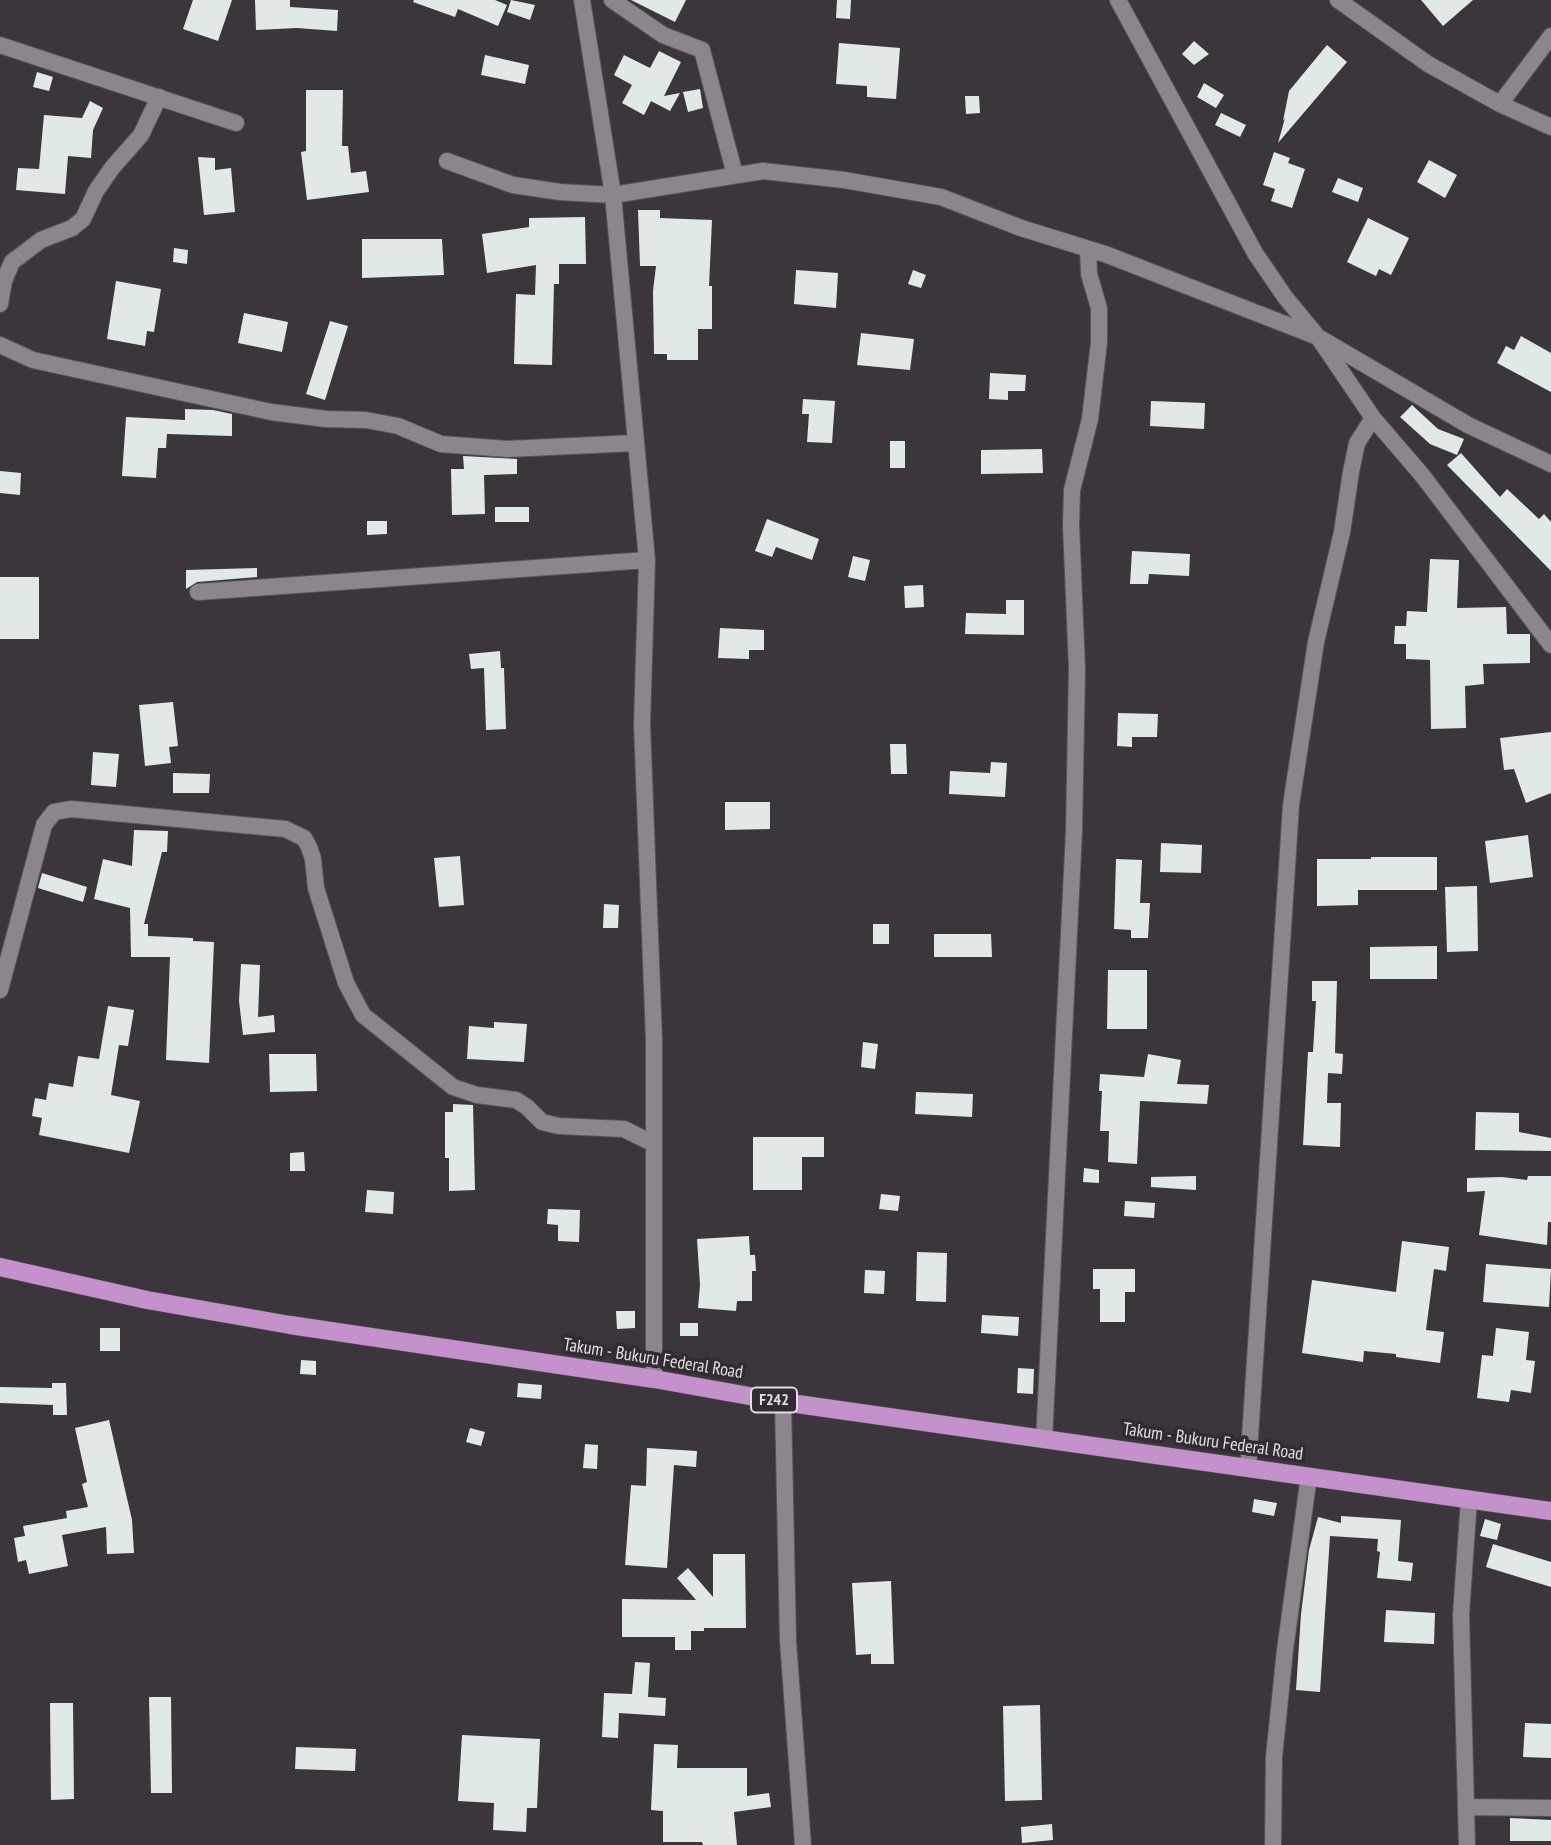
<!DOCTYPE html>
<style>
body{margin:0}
canvas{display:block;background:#3b363b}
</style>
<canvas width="1551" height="1845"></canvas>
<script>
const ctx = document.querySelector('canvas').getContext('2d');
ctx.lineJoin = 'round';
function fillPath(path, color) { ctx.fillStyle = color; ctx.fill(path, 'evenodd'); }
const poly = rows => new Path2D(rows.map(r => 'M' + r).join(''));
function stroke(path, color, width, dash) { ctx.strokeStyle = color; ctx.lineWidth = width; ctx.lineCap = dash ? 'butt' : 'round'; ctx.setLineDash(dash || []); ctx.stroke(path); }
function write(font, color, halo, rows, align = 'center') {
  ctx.font = font + ' "PT Sans Narrow",sans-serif'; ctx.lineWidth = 7; ctx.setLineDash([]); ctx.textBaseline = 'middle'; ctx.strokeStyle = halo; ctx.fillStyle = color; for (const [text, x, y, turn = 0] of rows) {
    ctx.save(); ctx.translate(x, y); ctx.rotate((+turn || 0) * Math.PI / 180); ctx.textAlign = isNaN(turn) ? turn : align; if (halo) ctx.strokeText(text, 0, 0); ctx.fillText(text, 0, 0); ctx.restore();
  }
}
fillPath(poly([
 [193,0,232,0,218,41,183,29],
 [255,0,290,0,290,7,338,10,337,31,297,28,256,30],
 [414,0,495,0,507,5,498,26,458,9,455,17,413,2],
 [511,0,535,5,530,20,507,12],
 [631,0,686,0,675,22],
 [837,0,851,0,850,19,836,18],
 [1421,0,1473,0,1443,26],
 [1194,41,1209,54,1194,65,1182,54],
 [839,43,900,48,896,99,867,97,867,86,836,84],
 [1327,45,1347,62,1278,143,1285,118,1283,121,1289,91],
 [659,51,681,62,664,96,680,93,670,111,651,101,644,115,622,103,632,85,614,75,624,55,650,68],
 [485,55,529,65,525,84,481,75],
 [37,72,53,77,49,91,33,87],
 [1204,83,1224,95,1216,108,1197,97],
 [700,89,703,108,688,112,683,92],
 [306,90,343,90,342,146,348,146,351,173,366,171,369,192,307,200,301,152,306,151],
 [965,96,979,96,980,113,966,114],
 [90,101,103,108,93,130,91,158,68,156,65,194,16,190,18,168,39,169,44,115,82,118],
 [1221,113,1246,125,1240,137,1215,125],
 [1274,152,1290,158,1288,163,1305,169,1292,208,1271,201,1275,189,1263,185],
 [198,157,215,158,215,170,231,168,235,212,204,215],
 [1429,160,1457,175,1445,198,1417,182],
 [1338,178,1363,188,1358,202,1332,192],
 [638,210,660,210,660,218,712,220,709,286,712,286,712,329,698,329,698,360,667,360,667,354,654,354,653,291,656,266,640,266],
 [585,217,586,264,559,264,559,284,554,284,552,365,514,364,516,294,535,295,536,265,487,273,482,234,529,227,529,218],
 [1368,218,1409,238,1391,275,1379,269,1376,276,1347,262],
 [362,239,442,239,444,275,362,278],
 [174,248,188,250,187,264,173,262],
 [796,270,838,273,836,308,794,304],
 [913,270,926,275,921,288,908,284],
 [116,281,161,289,154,332,147,331,145,346,107,339],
 [244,313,288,322,282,352,238,343],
 [330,321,348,326,325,400,306,394],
 [861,333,914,339,910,370,857,365],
 [1521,336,1551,353,1551,392,1497,363,1506,346,1514,350],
 [990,373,1026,375,1025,391,1008,391,1008,400,989,399],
 [803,399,835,401,832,443,807,442,809,414,802,414],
 [1151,401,1205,403,1204,429,1150,426],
 [1412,405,1438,429,1464,439,1457,455,1430,444,1400,417],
 [185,409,213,410,232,414,232,436,167,434,166,448,158,448,156,478,122,476,126,417,185,420],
 [890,441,905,441,905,468,890,468],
 [1042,449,1043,473,981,474,981,450],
 [1461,453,1500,497,1507,489,1539,519,1544,514,1551,522,1551,571,1447,465],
 [463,456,517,459,517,474,484,475,485,514,452,515,451,469,464,469],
 [0,471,21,473,20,495,0,493],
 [495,507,529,507,529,522,495,522],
 [767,519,819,539,812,560,776,547,772,557,755,551],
 [367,521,387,521,387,534,367,535],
 [1132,551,1190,554,1189,576,1149,574,1148,584,1130,584],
 [853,556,870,560,865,581,848,577],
 [1430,559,1459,560,1457,608,1506,607,1507,634,1530,634,1530,663,1483,664,1484,684,1465,686,1466,728,1431,729,1430,660,1406,659,1406,644,1394,644,1395,626,1406,626,1407,611,1427,612],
 [257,568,257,577,197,582,186,589,186,570],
 [0,577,39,577,39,639,0,639],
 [923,585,924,607,905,608,904,586],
 [1006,600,1024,600,1024,635,965,634,966,613,1006,614],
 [720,628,764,630,764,650,749,650,749,659,718,658],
 [500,651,501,668,504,668,506,729,486,730,484,668,471,669,469,654],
 [173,702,178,746,169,747,171,763,145,766,139,705],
 [1118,713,1158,714,1157,737,1132,737,1132,747,1117,746],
 [1551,732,1551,793,1526,803,1514,769,1504,770,1500,738],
 [890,744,906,744,907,774,891,774],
 [93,752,119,754,116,787,91,785],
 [991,762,1007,763,1005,797,949,794,950,771,990,773],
 [173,773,210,774,209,793,173,793],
 [725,802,770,802,770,829,725,830],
 [134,830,168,831,167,852,162,852,144,924,148,924,148,936,193,938,193,941,214,942,209,1063,166,1060,170,957,131,957,130,908,94,899,103,859,132,866],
 [1528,835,1533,877,1490,883,1485,841],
 [1161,843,1202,845,1201,873,1160,872],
 [460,856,464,905,439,907,434,858],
 [1371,857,1437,857,1437,890,1358,890,1358,905,1317,906,1317,859,1371,859],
 [1116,859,1142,860,1140,903,1150,903,1148,938,1131,938,1131,930,1114,929],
 [42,873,87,887,83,902,38,888],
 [1477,886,1478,951,1447,952,1445,887],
 [604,904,619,905,618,928,603,928],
 [873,924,889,924,889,944,873,944],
 [934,934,991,934,992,957,934,957],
 [1437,946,1437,979,1370,979,1370,947],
 [241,964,260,965,258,1017,274,1015,275,1032,243,1035,239,1001],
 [1108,970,1147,970,1147,1029,1107,1029],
 [1312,981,1337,981,1335,1053,1343,1054,1342,1074,1328,1073,1327,1103,1341,1103,1340,1147,1303,1145,1308,1052,1313,1052,1316,1001,1312,1001],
 [108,1006,134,1010,128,1046,119,1045,111,1095,140,1101,129,1153,39,1135,42,1118,32,1116,35,1098,46,1100,49,1083,73,1087,78,1056,99,1059],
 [494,1022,527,1024,524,1062,467,1059,469,1026,494,1028],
 [863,1042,878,1044,875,1069,861,1067],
 [269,1054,316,1054,317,1091,270,1092],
 [1148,1054,1181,1060,1177,1084,1209,1085,1207,1104,1140,1101,1137,1164,1108,1162,1109,1131,1100,1131,1102,1091,1099,1091,1100,1074,1144,1077],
 [916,1092,973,1094,972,1117,915,1114],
 [453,1104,473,1105,475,1190,449,1191,449,1158,445,1158,445,1112,453,1112],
 [1476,1112,1519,1113,1519,1132,1551,1138,1551,1151,1475,1150],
 [753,1137,824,1137,824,1157,802,1157,802,1190,753,1190],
 [304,1152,305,1171,290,1171,290,1153],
 [1084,1168,1099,1170,1099,1183,1083,1182],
 [1196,1176,1196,1190,1151,1187,1151,1177],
 [1528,1176,1551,1176,1551,1222,1548,1222,1547,1245,1479,1235,1485,1191,1467,1192,1467,1178,1502,1177,1527,1180],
 [367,1190,394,1192,393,1214,365,1212],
 [881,1194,900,1196,898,1211,879,1209],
 [1125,1201,1155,1203,1154,1218,1124,1216],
 [548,1209,580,1210,579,1242,558,1241,558,1225,547,1224],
 [749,1236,750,1255,755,1255,756,1271,752,1271,752,1301,737,1301,736,1311,698,1308,700,1285,697,1239],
 [1402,1241,1449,1247,1446,1271,1434,1269,1426,1330,1444,1332,1440,1363,1396,1357,1396,1354,1364,1351,1363,1362,1302,1353,1312,1280,1396,1292],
 [917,1252,947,1253,946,1302,916,1301],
 [1486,1264,1551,1269,1549,1307,1483,1302],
 [1093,1269,1135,1269,1135,1292,1125,1292,1125,1322,1100,1322,1100,1289,1093,1289],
 [865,1270,885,1271,884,1294,864,1293],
 [616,1311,635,1311,635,1328,617,1329],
 [982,1315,1019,1317,1018,1336,981,1333],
 [680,1323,698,1323,698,1336,680,1336],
 [100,1328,120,1328,120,1351,100,1351],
 [1496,1328,1529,1332,1526,1360,1535,1361,1531,1393,1511,1390,1509,1402,1477,1398,1482,1355,1493,1356],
 [301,1360,316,1361,316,1375,300,1374],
 [1018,1368,1034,1369,1033,1394,1017,1393],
 [52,1383,66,1383,67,1415,53,1415,53,1405,0,1403,0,1387,52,1388],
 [518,1383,542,1385,541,1399,517,1397],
 [109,1420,132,1520,134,1553,107,1554,106,1527,62,1535,68,1566,29,1574,26,1560,18,1562,14,1538,25,1536,23,1526,67,1518,66,1511,88,1507,82,1484,87,1482,75,1428],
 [470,1428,485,1432,481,1446,466,1442],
 [585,1444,598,1445,597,1469,583,1468],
 [647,1448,697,1451,696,1467,674,1465,667,1568,625,1565,631,1485,646,1486],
 [1254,1499,1277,1503,1274,1516,1252,1512],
 [1341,1516,1401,1520,1398,1561,1413,1563,1411,1581,1377,1578,1380,1552,1377,1551,1378,1539,1330,1536,1320,1692,1296,1690,1301,1614,1309,1550,1318,1517,1341,1523],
 [1485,1519,1501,1524,1497,1540,1480,1536],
 [1493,1544,1551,1562,1551,1587,1486,1567],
 [713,1554,745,1554,746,1628,704,1628,704,1631,691,1631,691,1650,675,1650,675,1637,622,1637,622,1599,696,1600,677,1578,688,1568,713,1597],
 [891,1581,894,1664,871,1664,871,1654,856,1655,852,1583],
 [1386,1610,1435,1613,1434,1644,1384,1642],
 [635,1662,650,1663,648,1697,666,1698,665,1716,619,1713,618,1738,602,1737,604,1693,632,1694],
 [149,1697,171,1697,172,1793,151,1793],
 [50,1703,73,1703,74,1799,51,1800],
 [1040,1705,1042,1800,1005,1801,1003,1706],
 [1525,1723,1551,1724,1551,1758,1523,1757],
 [462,1735,540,1739,537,1808,527,1808,526,1832,493,1830,494,1803,458,1801],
 [654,1744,678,1745,677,1768,747,1768,747,1796,769,1793,771,1807,734,1812,737,1845,703,1845,702,1842,663,1842,663,1811,651,1810],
 [296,1747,356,1749,355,1771,295,1769],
 [1510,1818,1551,1820,1551,1841,1510,1841],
 [1052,1824,1053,1840,1022,1843,1021,1827]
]), '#e0e9e6');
const street = poly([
 [582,0,613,195,647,560,642,724,654,1040,654,1379],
 [612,0,663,35,702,50,735,175],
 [1118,0,1255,253,1285,297,1318,337,1373,418,1422,475,1551,645],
 [1338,0,1428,64,1500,104,1551,127],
 [0,45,236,123],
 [1500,104,1551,36],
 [447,161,513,185,560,192,613,195,763,171,844,180,941,197,1021,228,1105,254,1318,337,1468,425,1551,464],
 [0,304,4,281,12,262,41,240,72,228,83,219,96,191,112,168,141,135,159,97],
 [0,345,33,360,271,412,326,419,366,420,398,426,441,444,507,449,636,443],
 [198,592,647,560],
 [0,990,44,825,54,812,71,809,285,829,304,838,309,847,313,859,316,888,346,983,363,1015,453,1087,477,1095,516,1100,527,1107,542,1122,559,1126,624,1129,654,1144],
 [783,1402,788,1641,803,1845],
 [1044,1440,1074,831,1077,669,1071,525,1072,490,1090,419,1099,342,1099,308,1089,274,1088,249],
 [1248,1468,1291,805,1316,642,1342,532,1351,472,1357,443,1373,418],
 [1466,1807,1551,1808],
 [1273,1845,1274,1757,1285,1650,1309,1476],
 [1467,1845,1461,1615,1469,1499]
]);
const primary = poly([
 [0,1267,147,1300,290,1325,654,1379,783,1402,1551,1511]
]);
stroke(street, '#585458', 18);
stroke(primary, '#585458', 19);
stroke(street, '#8b868c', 16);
stroke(primary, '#c591cc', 18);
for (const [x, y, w] of [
 [774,1400,46]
]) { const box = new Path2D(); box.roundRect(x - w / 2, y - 12.5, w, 25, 5); ctx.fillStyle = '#302c31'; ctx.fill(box); stroke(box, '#e2dfe2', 2); }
write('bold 16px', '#e2dfe2', null, [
 ["F242",774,1400]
]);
write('18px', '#e2dfe2', '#302c31', [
 ["Takum - Bukuru Federal Road",653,1359,9],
 ["Takum - Bukuru Federal Road",1213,1442,8]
]);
</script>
